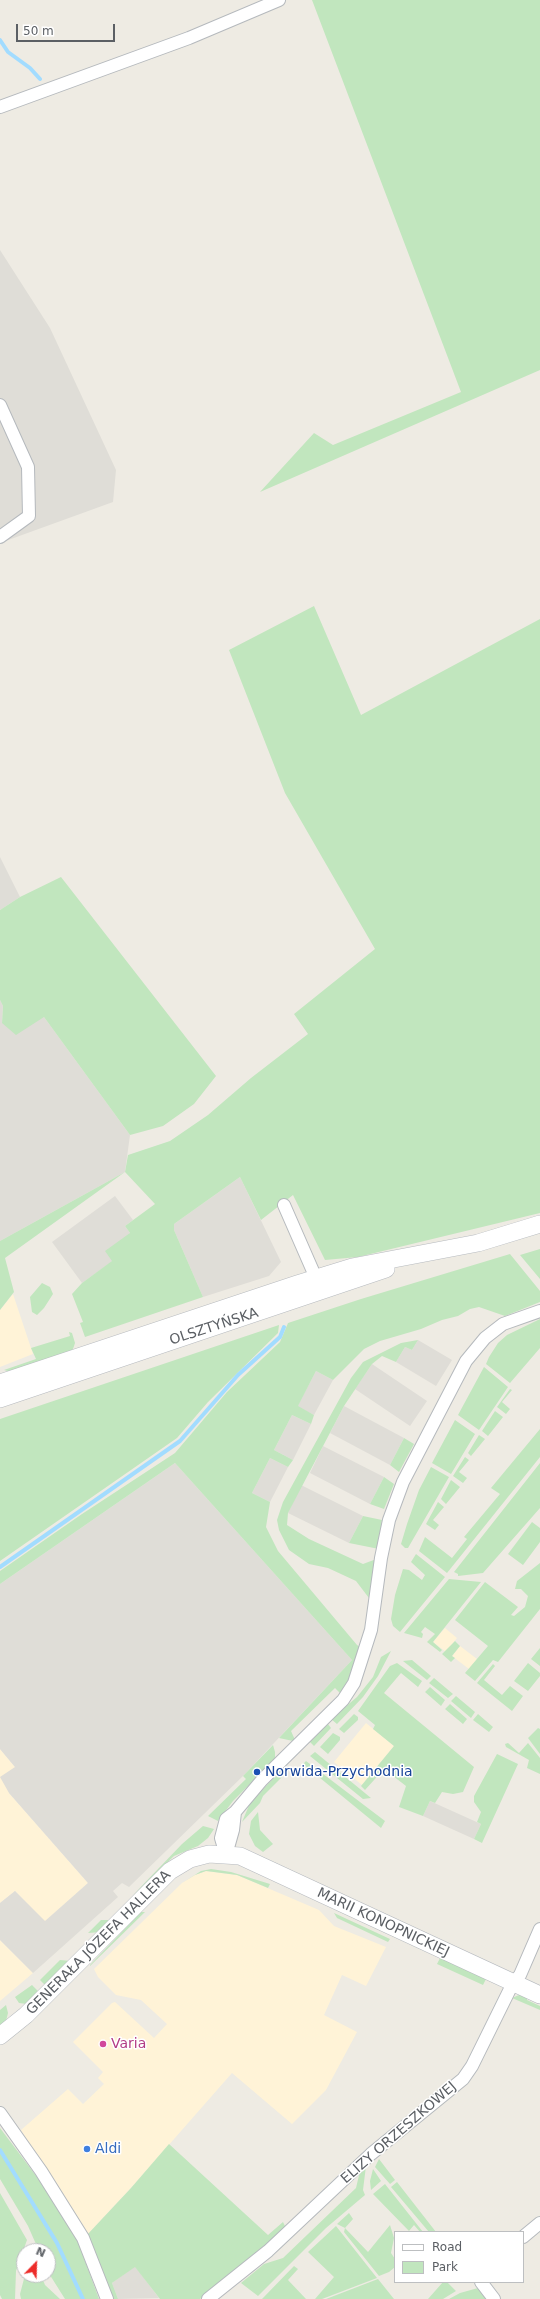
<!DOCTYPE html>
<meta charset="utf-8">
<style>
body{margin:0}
#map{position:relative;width:540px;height:2299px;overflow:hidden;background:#eeebe3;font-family:"DejaVu Sans",sans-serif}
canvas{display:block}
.legend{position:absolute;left:394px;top:2231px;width:130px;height:52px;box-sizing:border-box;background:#fff;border:1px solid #bdbfc1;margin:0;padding:5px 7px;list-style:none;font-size:12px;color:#5b5f64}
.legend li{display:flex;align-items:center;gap:8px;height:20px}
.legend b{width:20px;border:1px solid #bdbfc1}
.north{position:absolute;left:16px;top:2243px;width:40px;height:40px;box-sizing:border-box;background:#fff;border:1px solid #bdbfc1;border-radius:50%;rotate:23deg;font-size:11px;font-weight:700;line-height:16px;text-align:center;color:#5b5f64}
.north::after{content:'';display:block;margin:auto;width:14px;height:18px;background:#ed2c29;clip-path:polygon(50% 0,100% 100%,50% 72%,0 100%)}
.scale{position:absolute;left:16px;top:24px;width:99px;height:18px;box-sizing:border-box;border:2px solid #5b5f64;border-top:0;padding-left:5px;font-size:12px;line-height:14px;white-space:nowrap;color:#5b5f64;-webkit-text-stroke:3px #fff;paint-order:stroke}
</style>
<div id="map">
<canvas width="540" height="2299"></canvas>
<ul class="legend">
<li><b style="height:5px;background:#fff"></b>Road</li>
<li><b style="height:11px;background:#c1e6be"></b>Park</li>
</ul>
<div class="north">N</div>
<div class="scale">50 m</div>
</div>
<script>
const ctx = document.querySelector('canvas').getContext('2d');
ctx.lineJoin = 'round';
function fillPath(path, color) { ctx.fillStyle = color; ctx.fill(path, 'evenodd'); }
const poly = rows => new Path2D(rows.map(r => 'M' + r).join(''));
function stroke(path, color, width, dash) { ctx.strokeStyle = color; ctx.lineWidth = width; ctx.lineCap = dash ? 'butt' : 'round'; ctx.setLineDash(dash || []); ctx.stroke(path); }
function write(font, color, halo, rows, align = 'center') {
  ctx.font = font + ' "DejaVu Sans",sans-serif'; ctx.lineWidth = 3; ctx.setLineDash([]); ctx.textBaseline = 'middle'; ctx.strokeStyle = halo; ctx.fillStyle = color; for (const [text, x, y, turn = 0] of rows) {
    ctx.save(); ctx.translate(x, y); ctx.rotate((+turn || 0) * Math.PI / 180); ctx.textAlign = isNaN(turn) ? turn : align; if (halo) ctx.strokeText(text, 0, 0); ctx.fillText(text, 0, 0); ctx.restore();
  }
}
fillPath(poly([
 [13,1294,33,1354,0,1367,0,1310],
 [445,1628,457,1638,446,1652,433,1642],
 [460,1646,477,1659,469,1669,452,1656],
 [366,1723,394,1746,362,1785,334,1762],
 [0,1749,15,1767,9,1793,88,1883,45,1922,15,1891,0,1903],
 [206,1871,237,1875,319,1910,334,1926,386,1947,366,1986,342,1975,324,2015,357,2032,326,2090,292,2124,232,2073,131,2188,87,2235,21,2130,68,2089,83,2104,104,2084,98,2078,103,2072,73,2042,112,2003,115,2002,154,2038,167,2024,141,2000,116,1995,98,1977,94,1969,182,1883,195,1875],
 [0,1940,33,1973,0,2001]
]), '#fff3d7');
fillPath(poly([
 [0,250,50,328,116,470,113,502,0,543],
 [0,857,20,897,0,910],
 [0,1000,3,1006,2,1023,44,1017,130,1135,125,1172,0,1241],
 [240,1177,281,1262,269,1276,203,1297,174,1230,174,1224],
 [115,1196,133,1220,125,1226,130,1233,113,1261,82,1283,52,1242],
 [418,1340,452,1360,436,1386,396,1362,405,1347,412,1350],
 [372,1364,427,1401,410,1426,355,1389],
 [316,1371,333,1380,314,1415,297,1407],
 [344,1406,404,1438,390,1465,330,1433],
 [292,1415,311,1424,293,1460,274,1450],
 [323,1446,384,1477,370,1504,310,1473],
 [270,1458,288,1467,270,1502,252,1493],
 [175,1463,352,1660,243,1776,129,1887,122,1883,113,1891,118,1897,33,1973,0,1940,0,1903,15,1891,45,1921,88,1883,9,1793,0,1777,15,1767,0,1749,0,1584],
 [301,1485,363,1516,349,1543,288,1513],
 [430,1801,481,1824,474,1839,423,1816],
 [135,2266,159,2298,118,2299,112,2283]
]), '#dfddd7');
fillPath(poly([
 [312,0,540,0,540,370,260,492,314,433,333,445,461,392],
 [314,606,361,715,540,619,540,1213,358,1257,325,1260,293,1195,261,1220,240,1177,174,1224,174,1230,203,1297,85,1337,80,1323,83,1322,72,1294,82,1283,112,1261,105,1251,130,1233,125,1226,155,1204,125,1172,5,1258,14,1292,0,1310,0,1241,125,1172,128,1155,170,1141,208,1115,251,1078,308,1034,294,1014,375,949,285,793,229,650],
 [61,877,216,1076,194,1104,163,1126,130,1135,44,1017,16,1035,2,1023,3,1006,0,1000,0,910,20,897],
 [540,1249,540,1279,520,1255],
 [510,1254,540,1291,540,1302,505,1316,479,1307,470,1309,458,1316,442,1320,421,1329,380,1341,364,1349,333,1380,316,1371,298,1406,314,1415,311,1424,292,1415,274,1450,293,1460,288,1467,270,1458,252,1493,270,1502,266,1527,278,1551,357,1645,368,1652,341,1694,335,1688,291,1731,295,1740,293,1741,279,1738,352,1660,175,1463,0,1584,0,1571,82,1514,175,1453,227,1392,280,1342,288,1323,361,1299],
 [42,1283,50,1287,53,1294,44,1308,37,1315,32,1312,30,1297],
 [540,1319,540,1348,510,1383,486,1364,489,1357,498,1343,507,1335],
 [279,1325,278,1333,208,1402,177,1438,0,1561,0,1419],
 [69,1332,72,1333,75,1343,73,1349,62,1358,15,1373,4,1370,36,1359,31,1348,70,1336],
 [418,1340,412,1350,405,1347,396,1362,382,1356,372,1364,344,1406,288,1513,287,1525,309,1539,363,1564,379,1558,372,1602,356,1581,328,1568,309,1564,289,1550,279,1530,277,1520,283,1502,351,1378,363,1362,401,1343],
 [484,1367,508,1387,479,1430,458,1415],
 [510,1389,512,1390,502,1402,510,1409,506,1414,497,1407],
 [495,1411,503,1417,488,1436,482,1431],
 [455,1420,475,1434,451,1474,432,1463],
 [540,1429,540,1457,447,1573,419,1551,425,1537,452,1558,467,1539,464,1537,500,1494,491,1488],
 [479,1435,485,1439,471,1456,468,1453],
 [404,1438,414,1444,399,1472,390,1465],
 [465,1457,469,1460,459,1472,467,1478,463,1483,453,1476],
 [540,1463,540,1508,483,1573,458,1576,458,1574,454,1572],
 [431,1467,449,1477,408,1548,405,1548,401,1544,407,1524,419,1490],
 [384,1477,394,1484,384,1509,370,1504],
 [451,1480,460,1487,446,1504,441,1499],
 [438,1502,444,1507,433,1520,439,1525,435,1530,426,1524],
 [363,1516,382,1520,381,1524,389,1532,384,1550,349,1543],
 [532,1522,540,1528,540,1542,523,1565,508,1554],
 [416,1554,445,1577,400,1632,393,1626,391,1619,395,1595,403,1569,409,1570,422,1580,425,1575,411,1562],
 [540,1563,540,1609,498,1662,493,1660,475,1681,465,1673,488,1646,455,1620,485,1582,518,1607,511,1615,514,1616,525,1607,528,1596,521,1589,515,1589,517,1581],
 [449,1579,481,1582,433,1642,442,1650,440,1652,427,1642,435,1634,425,1627,421,1632,423,1634,422,1638,404,1633],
 [455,1641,460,1646,452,1656,455,1658,451,1662,442,1654],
 [540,1648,540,1666,531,1659],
 [391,1651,378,1676,363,1697,337,1724,331,1719,357,1697,373,1677,381,1657],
 [412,1660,431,1676,427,1680,403,1661],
 [397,1663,422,1681,418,1687,401,1673,384,1693,474,1767,463,1792,453,1794,442,1792,435,1803,430,1801,423,1816,399,1807,406,1786,384,1769,365,1790,361,1786,394,1746,373,1729,375,1725,358,1711,390,1666],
 [528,1663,540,1673,540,1676,528,1691,514,1681],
 [493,1664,495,1666,484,1680,502,1695,510,1686,523,1696,512,1711,477,1683],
 [434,1678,453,1694,448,1698,429,1683],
 [430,1687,445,1700,441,1706,425,1692],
 [456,1696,475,1712,471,1718,451,1701],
 [450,1704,467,1719,463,1724,445,1709],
 [354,1714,358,1717,358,1720,344,1733,339,1729],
 [478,1714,493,1727,489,1732,473,1720],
 [328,1724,331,1728,314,1746,310,1742],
 [538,1728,540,1729,540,1754,528,1738],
 [333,1733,340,1737,340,1740,328,1754,320,1747],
 [508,1743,519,1753,528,1743,540,1758,540,1774,527,1768,529,1760,506,1747,505,1744],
 [273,1745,275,1752,275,1759,233,1801,218,1821,208,1816,246,1779,243,1776],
 [315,1752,371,1798,363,1799,310,1756],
 [497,1754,518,1764,482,1843,474,1839,481,1824,477,1822,481,1812,474,1802,474,1796],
 [306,1761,385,1821,381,1828,303,1764],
 [284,1767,291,1768,263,1796,260,1803,242,1822,250,1803],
 [258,1812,260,1830,273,1844,263,1852,255,1846,249,1834,251,1821],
 [203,1826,214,1829,208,1838,198,1846,174,1856,133,1895,182,1844],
 [211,1869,231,1872,270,1884,268,1888,237,1875,206,1871,195,1875,182,1883,201,1871],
 [141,1912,145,1912,90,1966,90,1965],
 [334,1913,390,1939,388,1942,337,1918],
 [101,1920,110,1920,101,1932,88,1933],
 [440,1958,486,1979,483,1985,437,1964],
 [60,1960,71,1961,46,1986,40,1980],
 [32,1985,39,1992,27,2004,19,2003,15,1997],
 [519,1995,527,1995,527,2000,540,2006,540,2010,512,1998],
 [6,2005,8,2013,6,2021,0,2026,0,2010],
 [0,2128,40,2181,77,2239,99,2299,65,2299,48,2272,48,2251,39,2251,28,2226,0,2179],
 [169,2144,268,2235,283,2222,286,2228,200,2299,160,2299,135,2267,112,2283,118,2299,112,2299,87,2235,131,2188],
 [379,2159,395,2180,390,2184,375,2167],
 [366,2166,363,2190,365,2195,326,2228,258,2296,241,2283,264,2264,283,2258,356,2188,360,2171],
 [373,2169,381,2181,371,2190,370,2181],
 [397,2182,436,2232,429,2232,391,2187],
 [385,2184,423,2232,420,2232,414,2225,409,2231,373,2194],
 [0,2193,27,2240,16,2271,15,2299,2,2299,0,2295],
 [349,2213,353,2219,345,2228,368,2252,390,2225,394,2238,391,2253,395,2259,395,2267,389,2272,379,2276,344,2232,345,2228,337,2224],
 [336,2226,377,2278,322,2299,315,2299,334,2277,308,2252],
 [294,2266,298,2269,288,2280,306,2299,262,2299],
 [25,2275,41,2275,45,2285,60,2299,21,2299,20,2294],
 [378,2279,394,2299,326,2299],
 [443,2282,447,2282,456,2291,443,2299,428,2299],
 [478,2288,487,2299,449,2299,460,2293]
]), '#c1e6be');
stroke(poly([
 [0,40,8,52,30,68,40,79],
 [0,1567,180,1441,238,1375,280,1337,284,1327],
 [0,2150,57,2243,83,2299]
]), '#a2dcff', 4);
const street = poly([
 [0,107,189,38,279,0],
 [0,405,28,467,29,516,0,537],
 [284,1205,319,1285],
 [226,1855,221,1838,226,1819,235,1812,262,1780,343,1700,354,1683,371,1630,381,1558,389,1520,403,1482,466,1361,485,1338,503,1324,540,1311],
 [226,1855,233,1830,235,1812],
 [0,2113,41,2171,83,2238,107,2299],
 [523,2237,540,2223],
 [481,2282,494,2299],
 [208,2299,268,2251,371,2154,463,2079,472,2066,513,1983,520,1975,540,1929]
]);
const secondary = poly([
 [0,1383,297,1284,352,1267,478,1243,540,1224],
 [0,1399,386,1269],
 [0,2036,26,2015,170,1871,190,1859,209,1854,240,1856,540,1995]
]);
stroke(street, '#b5b9bd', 14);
stroke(secondary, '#b6babf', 18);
stroke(street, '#fff', 12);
stroke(secondary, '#fff', 17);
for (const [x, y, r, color] of [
 [257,1772,4,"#1a4fb4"],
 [103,2044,4,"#d1479c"],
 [87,2149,4,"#3f7fe0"]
]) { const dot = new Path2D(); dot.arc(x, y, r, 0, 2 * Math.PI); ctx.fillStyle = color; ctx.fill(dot); stroke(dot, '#fff', 1.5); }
write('14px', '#5b5f64', '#fff', [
 ["OLSZTYŃSKA",214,1327,-18],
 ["MARII KONOPNICKIEJ",383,1923,25],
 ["GENERAŁA JÓZEFA HALLERA",99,1943,-45],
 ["ELIZY ORZESZKOWEJ",399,2133,-41]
]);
write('14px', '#164399', '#fff', [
 ["Norwida-Przychodnia",265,1772]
], 'left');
write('14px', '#b23c85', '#fff', [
 ["Varia",111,2044]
], 'left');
write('14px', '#366cbe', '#fff', [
 ["Aldi",95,2149]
], 'left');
</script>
